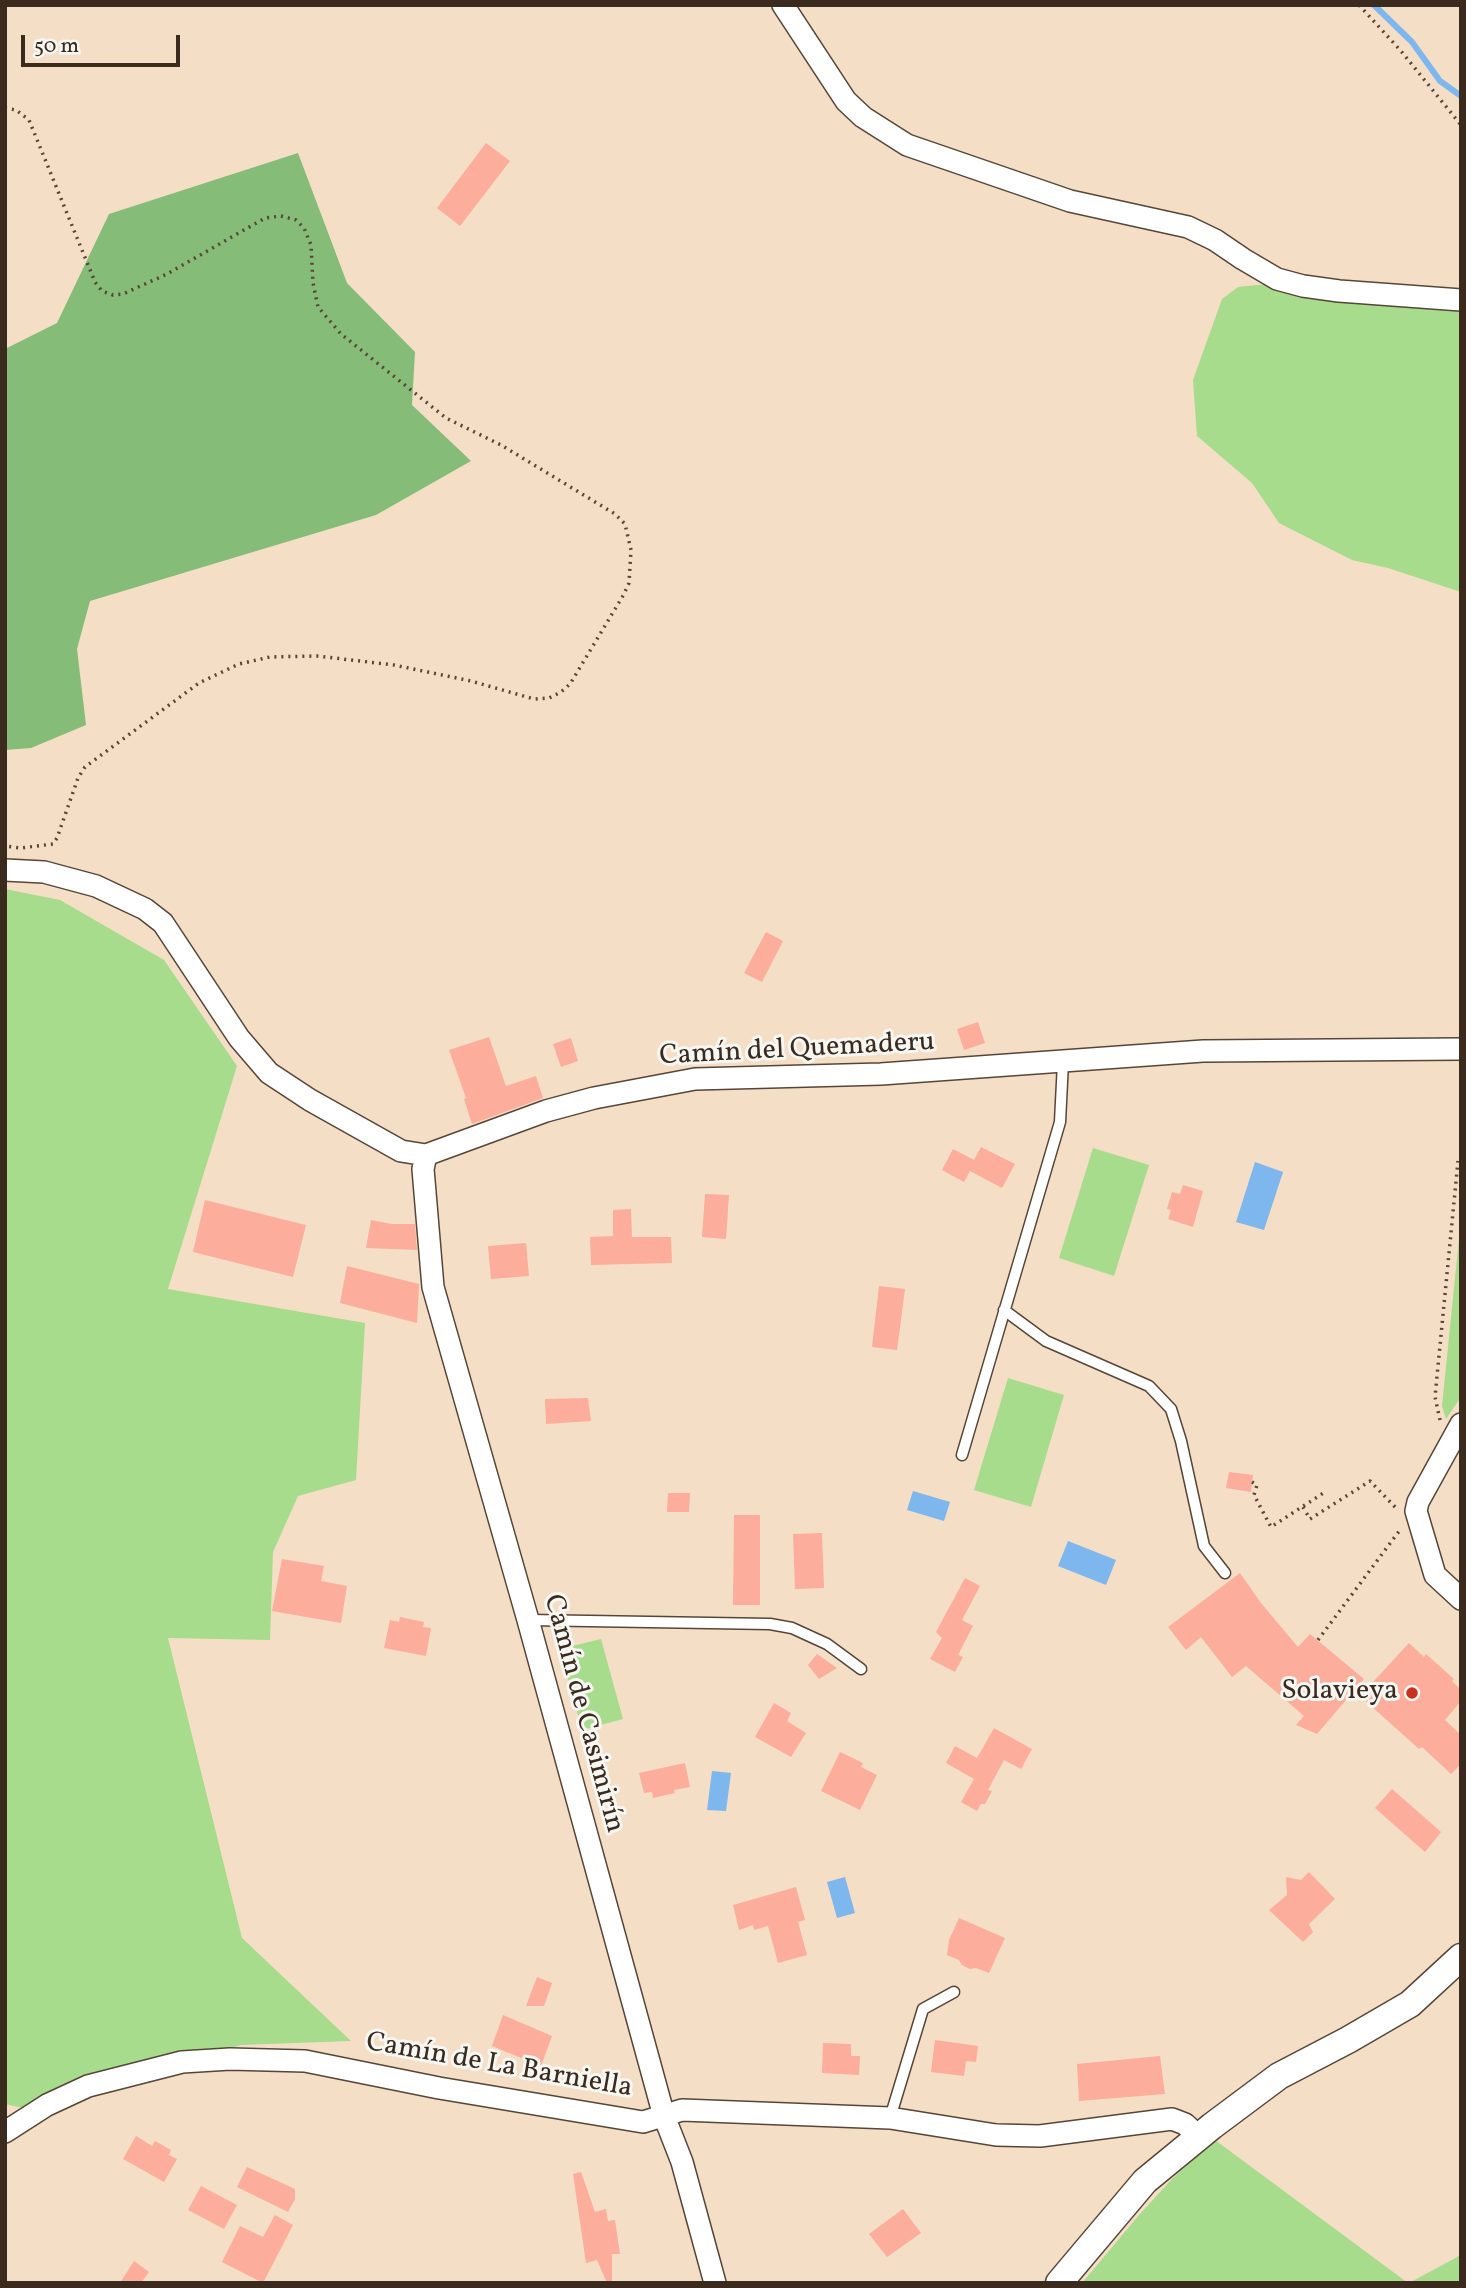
<!DOCTYPE html>
<meta charset="utf-8">
<style>
body{margin:0}
#map{position:relative;width:1466px;height:2288px;overflow:hidden;background:#f4dec5;font-family:Vollkorn,serif}
canvas{display:block}
.frame{position:absolute;inset:0;border:7px solid #3b2a1e;pointer-events:none}
.scale{position:absolute;left:21px;top:35px;width:159px;height:32px;box-sizing:border-box;border:4px solid #3b2a1e;border-top:0;padding-left:9px;font-size:21px;line-height:24px;white-space:nowrap;color:#3b2a1e;-webkit-text-stroke:5px #f6f6f2;paint-order:stroke}
</style>
<div id="map">
<canvas width="1466" height="2288"></canvas>
<div class="frame"></div>
<div class="scale">50 m</div>
</div>
<script>
const ctx = document.querySelector('canvas').getContext('2d');
ctx.lineJoin = 'round';
function fillPath(path, color) { ctx.fillStyle = color; ctx.fill(path, 'evenodd'); }
const poly = rows => new Path2D(rows.map(r => 'M' + r).join(''));
function stroke(path, color, width, dash) { ctx.strokeStyle = color; ctx.lineWidth = width; ctx.lineCap = dash ? 'butt' : 'round'; ctx.setLineDash(dash || []); ctx.stroke(path); }
function write(font, color, halo, rows, align = 'center') {
  ctx.font = font + ' Vollkorn,serif'; ctx.lineWidth = 6; ctx.setLineDash([]); ctx.textBaseline = 'middle'; ctx.strokeStyle = halo; ctx.fillStyle = color; for (const [text, x, y, turn = 0] of rows) {
    ctx.save(); ctx.translate(x, y); ctx.rotate((+turn || 0) * Math.PI / 180); ctx.textAlign = isNaN(turn) ? turn : align; if (halo) ctx.strokeText(text, 0, 0); ctx.fillText(text, 0, 0); ctx.restore();
  }
}
fillPath(poly([
 [1267,284,1461,307,1461,592,1388,568,1352,560,1279,523,1252,483,1197,436,1193,380,1222,299,1238,287],
 [5,889,60,900,164,960,237,1066,168,1289,365,1323,356,1480,298,1496,273,1552,270,1640,168,1638,242,1938,351,2041,241,2045,23,2108,5,2104],
 [1093,1148,1149,1165,1114,1276,1059,1258],
 [1461,1219,1461,1397,1446,1419,1442,1406],
 [1008,1378,1064,1395,1031,1507,974,1490],
 [601,1639,623,1719,582,1730,560,1649],
 [1215,2140,1408,2283,1082,2283,1139,2215,1172,2179],
 [1461,2255,1461,2279,1458,2283,1409,2283]
]), '#a7dc8c');
fillPath(poly([
 [298,153,347,283,415,352,412,405,471,461,376,515,90,601,77,649,86,725,31,748,5,750,5,349,57,323,109,214]
]), '#85bc78');
fillPath(poly([
 [1255,1162,1283,1172,1264,1230,1236,1222],
 [913,1491,950,1502,944,1521,907,1510],
 [1068,1541,1116,1560,1106,1585,1058,1566],
 [712,1771,731,1773,726,1811,707,1810],
 [845,1877,855,1913,837,1918,827,1882]
]), '#7db7ee');
stroke(poly([
 [1374,5,1412,42,1440,81,1461,96]
]), '#7db7ee', 6);
fillPath(poly([
 [486,143,510,161,460,226,437,208],
 [766,932,783,941,762,982,744,973],
 [978,1022,985,1043,964,1050,957,1029],
 [489,1037,506,1086,536,1076,543,1098,472,1124,464,1099,466,1098,449,1050],
 [571,1038,578,1061,561,1067,553,1044],
 [981,1147,1015,1164,1002,1188,970,1171,964,1182,942,1170,953,1149,974,1160],
 [1183,1185,1203,1191,1193,1227,1168,1219,1171,1210,1167,1209,1172,1192,1180,1194],
 [705,1194,729,1195,726,1239,702,1237],
 [205,1200,306,1225,293,1277,193,1252],
 [631,1209,632,1237,671,1237,672,1263,591,1265,590,1237,613,1236,613,1210],
 [371,1220,392,1224,415,1224,417,1250,366,1248],
 [526,1243,529,1276,491,1279,488,1246],
 [347,1266,419,1284,417,1323,340,1303],
 [879,1286,905,1289,897,1350,872,1347],
 [588,1398,591,1421,546,1424,545,1399],
 [1229,1472,1253,1475,1251,1492,1226,1488],
 [668,1493,690,1493,689,1512,667,1512],
 [734,1515,760,1515,760,1605,733,1605],
 [822,1533,824,1588,795,1589,793,1534],
 [282,1559,324,1566,321,1581,347,1586,341,1623,272,1611],
 [1240,1573,1261,1603,1298,1647,1310,1634,1364,1679,1317,1734,1296,1725,1304,1716,1246,1666,1232,1677,1201,1637,1186,1650,1168,1627],
 [965,1578,980,1586,962,1620,973,1626,958,1655,963,1657,955,1672,930,1659,942,1638,936,1632],
 [400,1617,424,1622,423,1627,431,1628,426,1656,384,1648,390,1620,399,1622],
 [1409,1643,1424,1657,1426,1654,1454,1679,1452,1681,1461,1690,1461,1701,1445,1720,1461,1735,1461,1764,1451,1774,1422,1747,1419,1749,1360,1696],
 [817,1654,837,1668,819,1679,808,1665],
 [774,1703,791,1713,787,1721,806,1733,791,1757,755,1737],
 [994,1728,1032,1749,1021,1769,1004,1760,988,1790,992,1791,985,1804,981,1804,977,1811,961,1802,974,1779,946,1763,955,1746,977,1758],
 [840,1752,863,1763,861,1767,877,1775,860,1810,821,1791],
 [685,1763,690,1787,674,1790,675,1793,653,1798,652,1792,644,1793,639,1773],
 [1392,1789,1441,1832,1425,1852,1375,1808],
 [1309,1872,1335,1899,1309,1924,1313,1932,1303,1942,1269,1910,1287,1895,1286,1877,1301,1880],
 [796,1887,805,1920,798,1922,807,1955,778,1963,768,1926,754,1930,753,1925,739,1930,733,1905],
 [959,1918,1005,1938,989,1973,976,1968,970,1969,962,1965,959,1960,947,1955,949,1940],
 [537,1977,552,1983,544,2006,526,2006],
 [503,2015,552,2036,541,2066,492,2046],
 [935,2040,978,2046,976,2062,966,2061,964,2076,931,2072],
 [823,2043,851,2044,851,2056,860,2056,859,2075,822,2073],
 [1160,2056,1165,2094,1079,2101,1077,2064],
 [136,2136,152,2146,155,2141,171,2150,169,2155,177,2159,164,2182,123,2159],
 [247,2167,295,2189,295,2199,288,2212,237,2187],
 [581,2172,595,2212,606,2209,608,2221,615,2220,620,2254,612,2254,612,2283,607,2283,597,2260,586,2263,573,2174],
 [201,2186,237,2205,224,2229,188,2210],
 [903,2209,921,2233,887,2257,869,2234],
 [275,2215,293,2225,263,2283,222,2262,240,2226,263,2237],
 [134,2261,149,2272,141,2283,120,2283]
]), '#fcad9c');
const service = poly([
 [1004,1310,1046,1341,1149,1386,1171,1409,1181,1441,1204,1546,1225,1573],
 [962,1455,1060,1122,1063,1062],
 [528,1620,770,1624,792,1628,827,1644,861,1669],
 [890,2118,923,2009,954,1992]
]);
const minor = poly([
 [783,5,846,101,863,117,907,145,1070,201,1188,227,1215,240,1243,259,1277,279,1303,286,1339,291,1461,300],
 [5,870,44,872,96,886,145,909,163,923,239,1038,269,1073,310,1100,401,1151,426,1155,546,1111,594,1098,695,1079,881,1074,1203,1051,1461,1049],
 [426,1155,423,1169,433,1287,528,1620,664,2116,682,2162,715,2283],
 [1461,1424,1418,1502,1416,1511,1435,1575,1461,1599],
 [5,2132,47,2105,88,2086,182,2062,230,2059,305,2061,439,2088,643,2122,682,2110,890,2118,996,2135,1040,2136,1172,2119,1185,2124,1199,2137]
]);
const tertiary = poly([
 [1059,2283,1145,2181,1212,2126,1279,2076,1348,2040,1410,2004,1461,1957]
]);
stroke(service, '#574537', 13);
stroke(minor, '#574537', 24);
stroke(tertiary, '#574537', 29);
stroke(poly([
 [1359,5,1401,51,1461,125],
 [5,108,16,110,29,120,95,282,102,291,113,295,123,294,167,274,265,218,281,216,296,220,304,228,311,245,313,283,318,307,341,334,446,418,501,445,615,514,625,524,631,550,629,583,624,594,570,684,561,692,549,698,534,699,471,681,394,665,317,656,270,657,239,664,199,683,85,767,78,778,57,838,53,844,21,848,5,846],
 [1440,1420,1435,1397,1458,1161],
 [1252,1482,1257,1485,1254,1495,1271,1527,1325,1492],
 [1303,1507,1310,1519,1370,1481,1396,1508],
 [1318,1640,1400,1530]
]), '#574537', 3.5, [2, 5]);
stroke(service, '#fff', 10);
stroke(minor, '#fff', 21);
stroke(tertiary, '#fff', 26);
for (const [x, y, r, color] of [
 [1412,1693,7,"#c8321e"]
]) { const dot = new Path2D(); dot.arc(x, y, r, 0, 2 * Math.PI); ctx.fillStyle = color; ctx.fill(dot); stroke(dot, '#f6f6f2', 2.5); }
write('28px', '#3b2a1e', '#f6f6f2', [
 ["Camín del Quemaderu",797,1051,-3],
 ["Camín de Casimirín",582,1714,75],
 ["Camín de La Barniella",499,2067,10]
]);
write('28px', '#3b2a1e', '#f6f6f2', [
 ["Solavieya",1398,1693]
], 'right');
</script>
